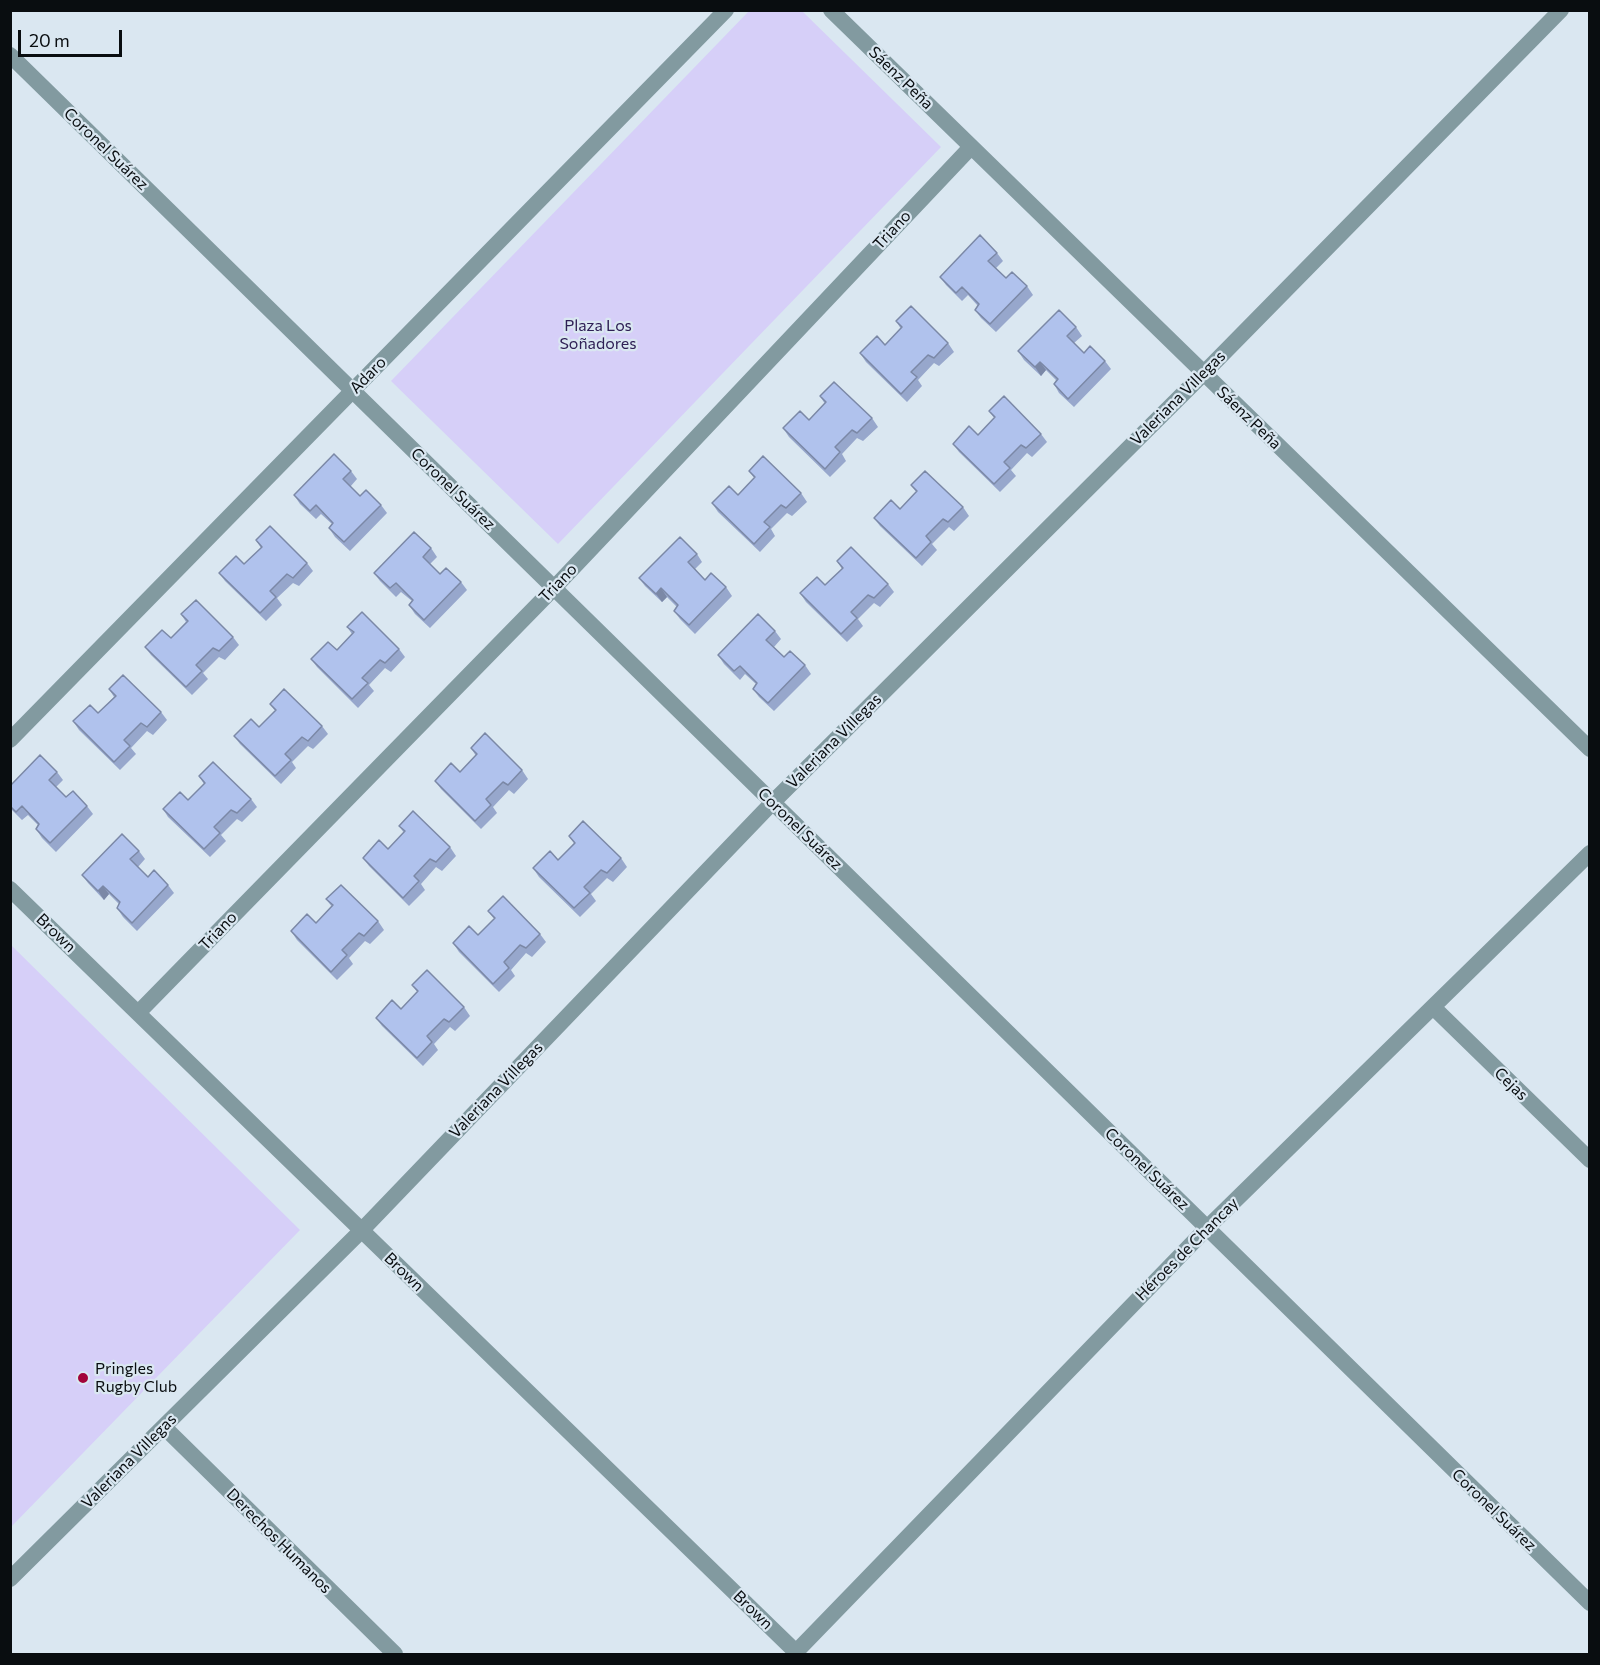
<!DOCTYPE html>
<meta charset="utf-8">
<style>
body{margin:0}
#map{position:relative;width:1600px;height:1665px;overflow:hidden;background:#dae7f1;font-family:Commissioner,sans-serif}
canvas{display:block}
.frame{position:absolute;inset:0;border:12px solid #090d10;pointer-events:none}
.scale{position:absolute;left:18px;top:30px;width:104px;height:27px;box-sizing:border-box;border:3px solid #090d10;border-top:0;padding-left:8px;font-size:18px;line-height:21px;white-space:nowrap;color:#090d10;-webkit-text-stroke:4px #dae7f1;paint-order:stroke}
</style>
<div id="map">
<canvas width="1600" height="1665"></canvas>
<div class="frame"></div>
<div class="scale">20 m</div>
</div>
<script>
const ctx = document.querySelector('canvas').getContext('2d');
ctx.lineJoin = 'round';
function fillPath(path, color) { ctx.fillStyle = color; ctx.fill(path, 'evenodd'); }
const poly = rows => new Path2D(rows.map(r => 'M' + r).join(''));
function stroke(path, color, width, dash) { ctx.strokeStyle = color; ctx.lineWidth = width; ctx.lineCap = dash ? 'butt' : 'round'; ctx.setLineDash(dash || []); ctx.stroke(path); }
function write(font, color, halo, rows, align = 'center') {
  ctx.font = font + ' Commissioner,sans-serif'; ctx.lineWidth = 4.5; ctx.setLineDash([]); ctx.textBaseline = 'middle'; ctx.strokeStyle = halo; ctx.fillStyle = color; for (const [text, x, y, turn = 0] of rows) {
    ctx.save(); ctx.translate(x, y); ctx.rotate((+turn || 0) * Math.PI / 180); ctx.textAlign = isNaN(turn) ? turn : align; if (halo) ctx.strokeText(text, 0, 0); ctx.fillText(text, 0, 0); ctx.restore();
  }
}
fillPath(poly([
 [749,11,802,11,941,147,558,544,391,381],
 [11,945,300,1230,11,1527]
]), '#d6cff8');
stroke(poly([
 [831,10,1590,749],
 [10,55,1590,1603],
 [10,740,726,10],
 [10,889,798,1654],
 [1433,1007,1590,1160],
 [138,1013,554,588,971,147],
 [164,1427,395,1654],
 [10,1579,361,1231,773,802,1204,373,1561,10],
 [794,1654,1207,1228,1590,853]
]), '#829aa0', 16);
fillPath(poly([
 [997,253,1003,261,996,268,1006,278,1027,286,1033,295,996,332,981,318,975,310,978,306,968,295,962,301,946,285,940,277],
 [896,321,948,343,954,352,939,366,934,363,918,380,922,386,907,402,866,362,860,353,885,345,901,329],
 [1076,327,1082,336,1074,343,1084,353,1105,361,1111,369,1074,407,1059,393,1054,384,1056,380,1046,370,1041,376,1024,360,1018,351],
 [820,396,872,418,878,427,863,441,857,438,842,454,846,461,830,477,789,437,783,428,809,420,825,404],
 [989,411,1041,434,1047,442,1032,457,1027,453,1011,470,1016,476,1000,492,959,452,953,444,978,435,994,418],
 [351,471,357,479,350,487,360,496,381,505,387,513,350,551,335,537,329,528,332,524,321,514,316,519,300,504,294,495],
 [749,471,801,493,807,502,792,516,787,513,771,529,775,536,760,552,718,512,712,503,738,495,754,478],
 [911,485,963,507,969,516,954,531,949,527,932,544,937,550,922,566,880,526,874,518,900,509,916,492],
 [256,540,307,563,313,571,299,586,293,583,277,598,282,605,266,621,225,581,219,573,244,564,261,548],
 [431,548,437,557,430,564,440,574,461,582,467,590,430,628,415,614,409,605,412,601,401,592,396,597,380,581,374,573],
 [697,554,702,562,695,569,705,580,726,587,732,596,695,634,680,619,674,611,677,607,667,597,662,602,645,586,639,578],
 [837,561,888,584,894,592,880,607,874,603,858,619,863,626,847,642,806,602,800,593,825,585,842,569],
 [181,614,233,637,239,645,225,660,219,657,203,673,208,679,192,695,151,655,145,647,171,638,186,622],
 [347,627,399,649,405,657,391,672,385,668,369,685,374,691,358,708,317,667,311,659,337,650,352,634],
 [775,631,781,639,774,647,784,657,805,665,811,674,774,711,759,697,753,689,756,684,745,674,740,680,724,664,718,655],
 [109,689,161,712,167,720,153,735,147,731,131,748,136,754,120,770,79,730,73,721,98,713,114,697],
 [270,704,322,726,328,734,313,749,308,746,292,762,296,768,281,784,240,744,234,736,259,727,275,711],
 [471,748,522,770,528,779,514,794,509,790,493,807,497,813,481,829,441,789,435,781,460,772,476,756],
 [57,772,63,780,56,787,66,797,87,806,93,814,56,852,42,838,36,829,38,825,28,815,22,820,10,808,10,786],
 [199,776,251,799,257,807,242,822,237,819,221,835,226,841,210,857,168,817,163,809,188,800,204,784],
 [399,826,450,847,456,856,442,871,436,867,421,884,425,890,409,906,369,866,363,858,388,849,404,833],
 [569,836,621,858,627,867,613,882,607,878,591,894,596,901,580,917,539,877,533,868,558,860,574,843],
 [139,851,145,859,138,867,148,877,168,885,174,893,137,931,123,917,117,908,119,904,109,894,104,900,88,883,82,875],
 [326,899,378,921,384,930,370,944,365,941,349,958,353,964,337,980,297,940,291,931,316,923,332,907],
 [488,911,540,934,546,942,532,957,526,953,511,970,515,976,499,992,459,952,453,943,478,935,494,919],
 [412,985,464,1007,470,1016,455,1031,450,1027,434,1044,438,1050,423,1066,382,1026,376,1018,401,1009,417,992]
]), '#97a7cc');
fillPath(poly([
 [1040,362,1046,370,1041,376,1035,367],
 [661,588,667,597,662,602,656,594],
 [103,886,109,894,104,900,98,891]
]), '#7b88a6');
const building = poly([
 [980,235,997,253,988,261,1006,278,1012,272,1027,286,990,324,975,310,979,304,962,287,956,293,940,277,980,235],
 [911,306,948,343,934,358,928,355,911,372,917,377,901,394,860,353,877,336,885,345,902,327,896,321,911,306],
 [1059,310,1076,327,1067,336,1084,353,1090,346,1105,361,1068,399,1054,384,1058,379,1040,362,1035,367,1018,351,1059,310],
 [834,382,872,418,857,433,852,430,835,447,840,452,825,469,783,428,800,411,809,420,826,402,820,396,834,382],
 [1004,396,1041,434,1026,448,1021,445,1004,462,1010,468,994,484,953,444,969,426,978,435,995,417,989,411,1004,396],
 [334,454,351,471,343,479,360,496,366,490,381,505,344,542,329,528,333,523,316,505,310,511,294,495,334,454],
 [763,456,801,493,786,508,781,505,764,522,770,527,754,544,712,503,729,486,738,495,755,477,749,471,763,456],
 [925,471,963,507,948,522,943,519,926,536,931,542,916,558,874,518,891,500,900,509,917,491,911,485,925,471],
 [270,526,307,563,293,578,287,574,270,591,276,597,260,613,219,573,236,556,244,564,262,547,256,540,270,526],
 [414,532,431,548,423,557,440,574,446,568,461,582,424,620,409,605,413,600,396,583,390,588,374,573,414,532],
 [680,537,697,554,688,562,705,580,711,573,726,587,689,625,674,611,678,605,661,588,656,594,639,578,680,537],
 [851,547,888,584,874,598,868,595,851,612,857,618,841,634,800,593,817,577,825,585,843,568,837,561,851,547],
 [196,600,233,637,219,651,213,648,196,665,202,671,186,687,145,647,162,630,171,638,188,621,181,614,196,600],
 [362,612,399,649,385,663,380,660,362,678,368,683,352,699,311,659,328,642,337,650,354,632,347,627,362,612],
 [758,614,775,631,766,640,784,657,790,651,805,665,768,703,753,689,757,683,740,666,734,671,718,655,758,614],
 [123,675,161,712,147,727,141,723,124,740,130,746,114,762,73,721,90,705,98,713,116,696,109,689,123,675],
 [284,689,322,726,308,741,302,737,285,754,291,760,275,776,234,736,251,719,259,727,276,710,270,704,284,689],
 [485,733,522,770,508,785,503,782,486,799,491,805,475,821,435,781,451,763,460,772,477,754,471,748,485,733],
 [40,755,57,772,49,780,66,797,73,791,87,806,50,843,36,829,39,824,22,806,16,812,10,806,10,786,40,755],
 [213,762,251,799,237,813,231,810,214,827,220,833,204,849,163,809,180,792,188,800,205,783,199,776,213,762],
 [413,811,450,847,436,862,430,859,414,876,419,881,403,898,363,858,379,840,388,849,405,831,399,826,413,811],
 [583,821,621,858,607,873,601,870,584,887,590,893,574,908,533,868,550,851,558,860,575,843,569,836,583,821],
 [122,834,139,851,130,859,148,877,154,870,168,885,132,923,117,908,120,902,103,886,98,891,82,875,122,834],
 [341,885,378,921,364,936,359,933,342,950,347,955,331,972,291,931,307,914,316,923,333,905,326,899,341,885],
 [503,896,540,934,526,948,520,945,504,962,509,968,493,984,453,943,469,926,478,935,495,918,488,911,503,896],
 [427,970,464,1007,449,1022,444,1019,427,1036,432,1042,417,1058,376,1018,392,1000,401,1009,418,991,412,985,427,970]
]);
fillPath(building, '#b0c2ed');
stroke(building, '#7b88a6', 1.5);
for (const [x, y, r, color] of [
 [83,1378,6,"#a2043a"]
]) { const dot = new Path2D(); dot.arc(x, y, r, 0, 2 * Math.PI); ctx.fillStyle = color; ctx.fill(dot); stroke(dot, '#dae7f1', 2); }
write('16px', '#090d10', '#dae7f1', [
 ["Sáenz Peña",901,78,44],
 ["Coronel Suárez",106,149,44],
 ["Triano",892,230,-47],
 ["Adaro",368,375,-46],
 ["Valeriana Villegas",1178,398,-45],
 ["Sáenz Peña",1249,418,44],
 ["Coronel Suárez",453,489,44],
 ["Triano",558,583,-46],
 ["Valeriana Villegas",834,741,-45],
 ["Coronel Suárez",800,829,44],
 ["Triano",218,931,-46],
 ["Brown",56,933,44],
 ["Cejas",1511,1084,44],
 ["Valeriana Villegas",496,1090,-46],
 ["Coronel Suárez",1147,1169,44],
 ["Héroes de Chancay",1187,1249,-45],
 ["Brown",404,1272,44],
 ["Valeriana Villegas",129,1461,-45],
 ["Coronel Suárez",1494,1510,44],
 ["Derechos Humanos",279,1541,45],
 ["Brown",753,1610,44]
]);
write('16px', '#2f2056', '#dae7f1', [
 ["Plaza Los",598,326],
 ["Soñadores",598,344]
]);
write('16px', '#090d10', '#dae7f1', [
 ["Pringles",95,1369],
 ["Rugby Club",95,1387]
], 'left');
</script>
